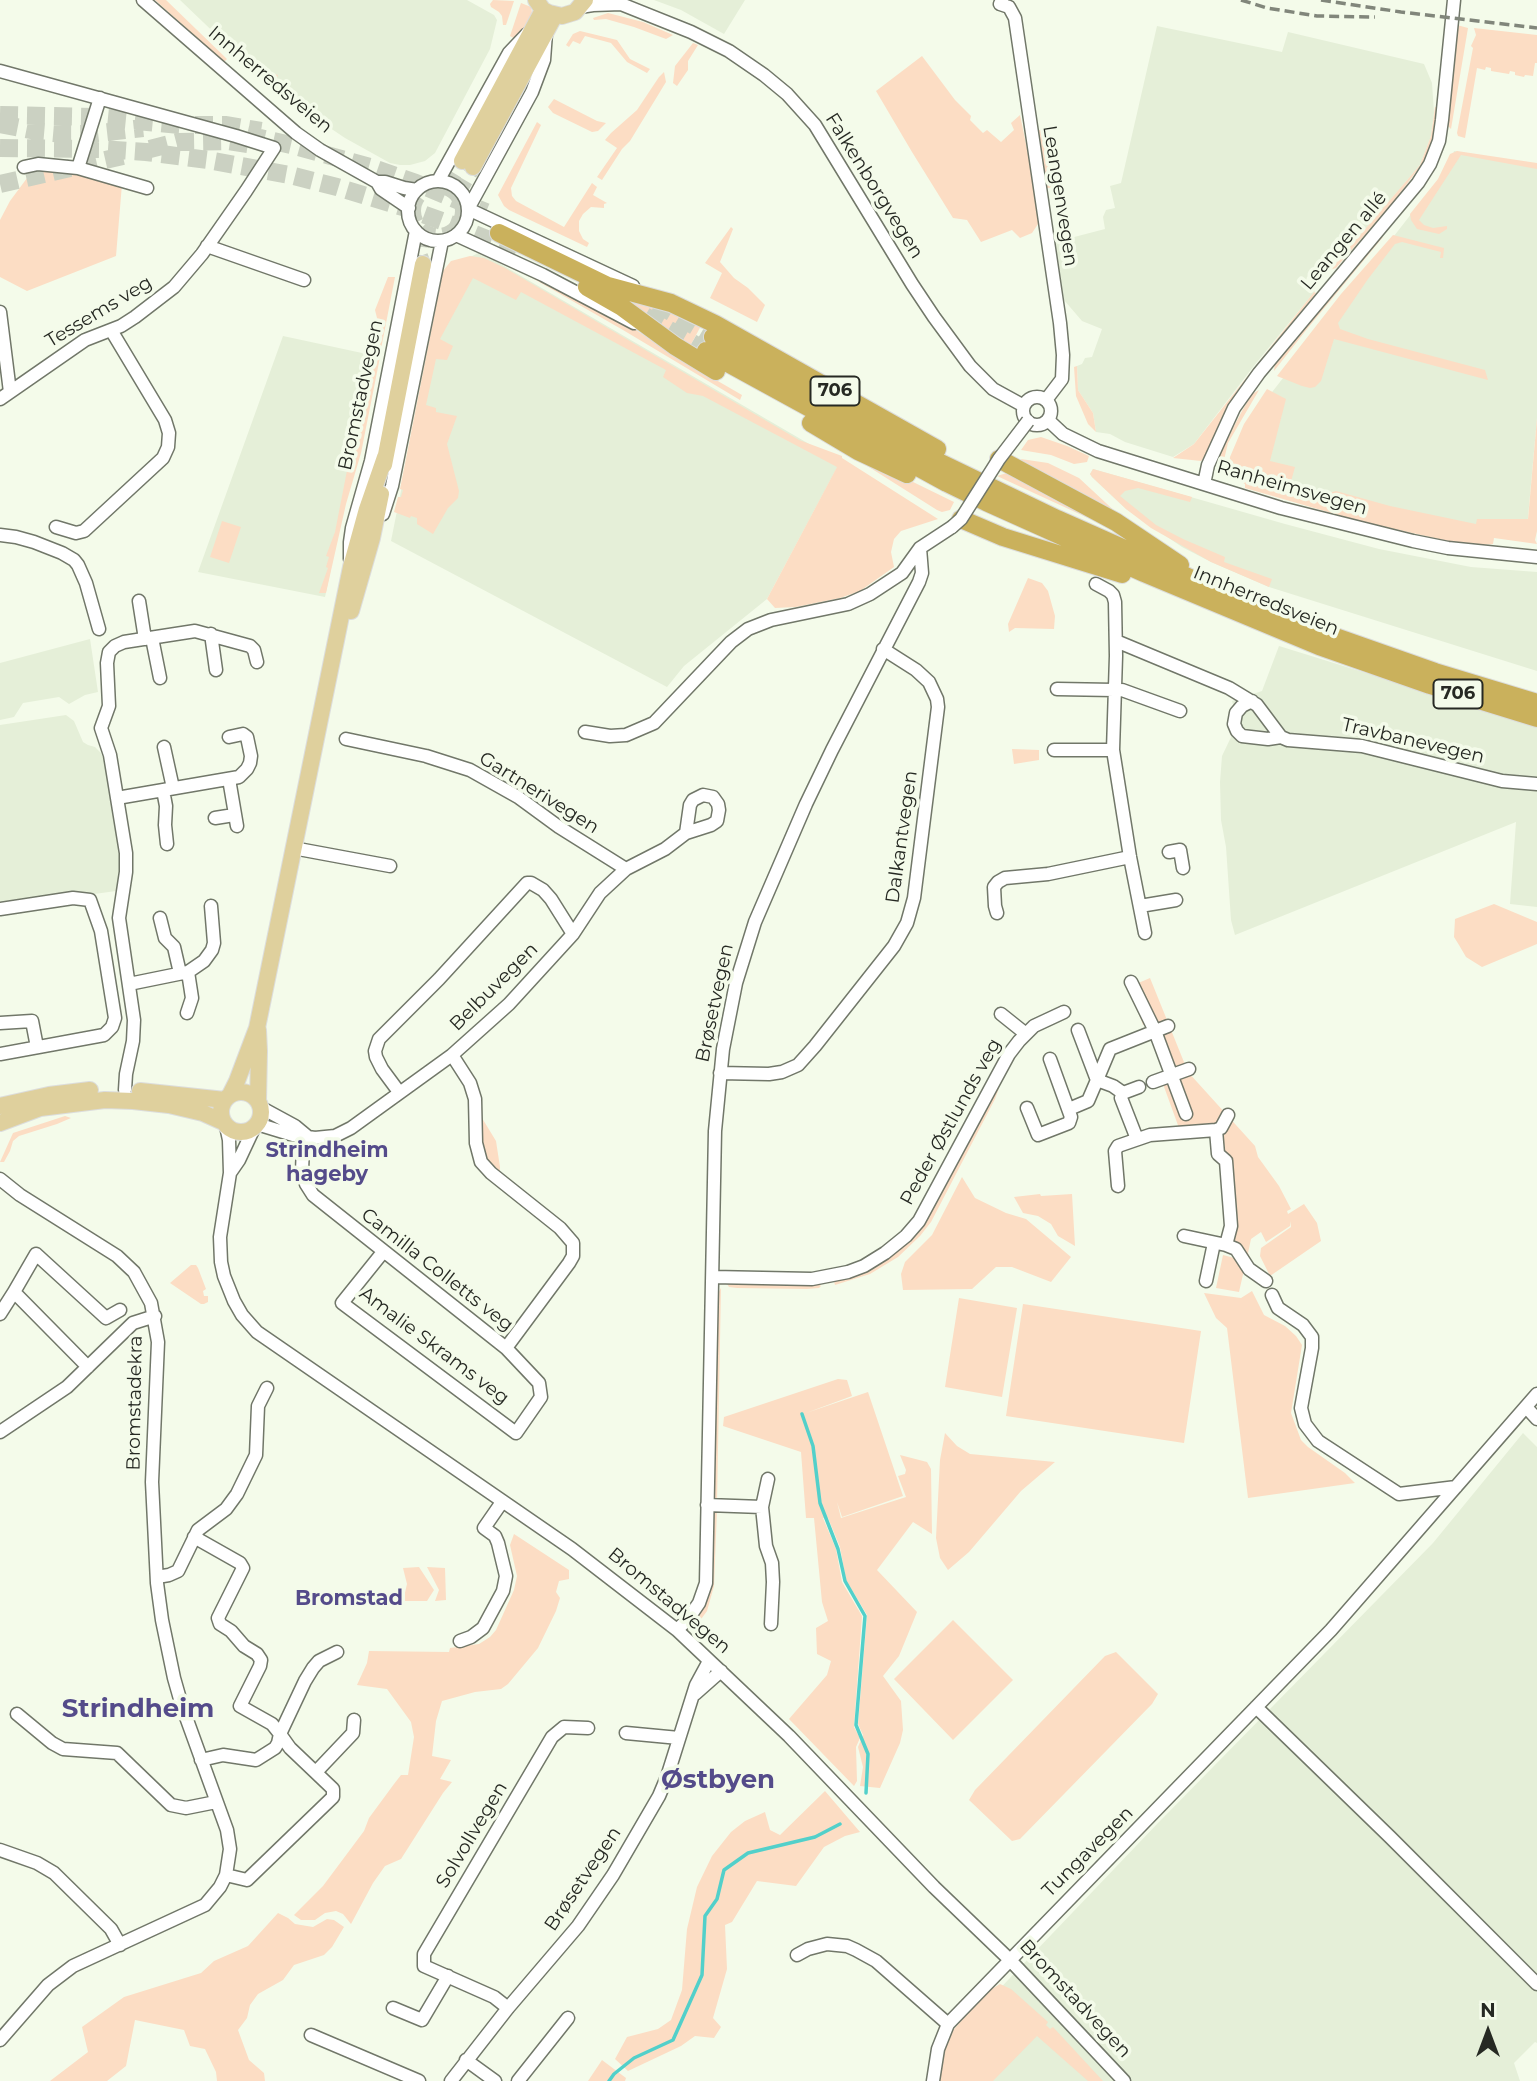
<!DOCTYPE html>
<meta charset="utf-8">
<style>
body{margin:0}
#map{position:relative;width:1537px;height:2081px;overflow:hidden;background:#f4fbea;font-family:Montserrat,sans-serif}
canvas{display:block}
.north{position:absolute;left:1453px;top:1997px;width:70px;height:70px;-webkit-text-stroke:5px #f4fbea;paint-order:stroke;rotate:0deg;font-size:19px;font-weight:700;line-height:28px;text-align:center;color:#262923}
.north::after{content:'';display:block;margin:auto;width:24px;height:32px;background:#262923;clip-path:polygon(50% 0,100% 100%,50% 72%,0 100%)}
</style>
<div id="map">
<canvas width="1537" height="2081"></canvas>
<div class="north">N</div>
</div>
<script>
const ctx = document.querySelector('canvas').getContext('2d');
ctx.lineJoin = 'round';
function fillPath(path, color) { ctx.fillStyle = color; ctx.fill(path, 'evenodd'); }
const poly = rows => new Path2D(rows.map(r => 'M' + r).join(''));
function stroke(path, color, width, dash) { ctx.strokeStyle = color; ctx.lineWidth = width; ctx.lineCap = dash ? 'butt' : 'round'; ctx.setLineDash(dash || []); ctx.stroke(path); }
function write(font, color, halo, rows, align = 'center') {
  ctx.font = font + ' Montserrat,sans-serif'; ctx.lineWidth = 7; ctx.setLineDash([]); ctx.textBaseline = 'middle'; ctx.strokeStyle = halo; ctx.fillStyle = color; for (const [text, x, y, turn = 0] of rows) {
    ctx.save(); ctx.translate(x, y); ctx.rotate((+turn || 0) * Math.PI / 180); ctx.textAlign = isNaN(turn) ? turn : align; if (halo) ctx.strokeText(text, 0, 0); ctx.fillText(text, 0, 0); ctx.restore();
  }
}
fillPath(poly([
 [180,0,467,0,494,15,497,20,490,49,435,153,425,161,410,165,400,165,390,163,345,138,275,91],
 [654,0,745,0,724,34,681,10],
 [1157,26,1282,52,1288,32,1424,64,1432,83,1434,113,1431,136,1420,165,1334,266,1315,271,1307,277,1305,285,1315,291,1253,367,1194,444,1173,457,1125,442,1110,434,1096,432,1093,413,1078,390,1077,366,1082,364,1085,358,1092,357,1102,329,1082,321,1064,300,1055,242,1105,229,1103,217,1106,210,1115,208,1110,186,1121,183],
 [1454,151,1537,165,1537,418,1526,539,1248,480,1269,396,1451,163],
 [480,252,840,462,767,599,684,666,667,687,391,541,445,270],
 [283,336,376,356,325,597,198,572],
 [1093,469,1285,524,1379,549,1471,567,1537,572,1537,671,1269,587,1211,562,1182,547,1126,509,1092,477,1090,474],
 [90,639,98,692,85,695,69,704,59,697,23,703,14,717,0,720,0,663],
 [1279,646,1537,726,1537,907,1510,904,1516,822,1235,935,1231,920,1226,847,1221,820,1220,782,1222,756,1233,733,1234,708,1232,701,1262,691],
 [66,715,74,721,83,742,88,745,95,747,101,753,108,770,122,866,116,891,0,907,0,725],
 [1523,1433,1537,1447,1537,2043,1535,2042,1514,2063,1520,2081,942,2081,946,2045,1157,1824,1433,1543]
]), '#e5efd8');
fillPath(poly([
 [155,0,166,0,227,59,224,62],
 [493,0,514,1,506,25,503,25,502,16,499,12,491,7,490,4],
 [521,3,531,7,533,18,515,39,510,36],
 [608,13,643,22,673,35,666,39,634,27,606,19,594,20,593,18],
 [1457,25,1468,28,1451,129,1447,125],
 [1474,28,1537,35,1537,63,1535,63,1533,76,1525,75,1524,77,1515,75,1515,72,1510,71,1509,74,1491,71,1491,68,1486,67,1485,70,1477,68,1465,138,1458,136,1457,133,1473,48,1471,46,1476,35],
 [580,31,617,40,630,59,650,69,647,73,627,62,611,43,585,36,580,44,573,41,569,47,566,45,573,34],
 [693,43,698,45,688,61,688,70,677,86,673,83,675,66],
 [236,52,252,57,249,67,278,75,275,83,281,85,280,93,275,91,235,53],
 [922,56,955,100,971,116,970,120,983,133,987,130,1001,142,1014,130,1011,123,1020,115,1039,207,1038,224,1032,233,1020,238,1012,230,981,242,967,220,953,218,912,152,876,91],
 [664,72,666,82,630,141,622,149,602,180,597,177,617,148,605,140,611,133,637,110,659,77],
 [554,99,597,121,606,123,598,131,592,132,553,113,548,107],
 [1435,107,1439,107,1436,123,1432,143,1422,164,1395,200,1336,268,1330,270,1420,165,1431,136],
 [537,122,541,125,511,188,512,196,516,201,564,227,592,183,597,187,593,195,607,203,604,204,604,208,591,207,583,214,579,221,579,231,583,239,589,243,587,247,509,210,504,206,498,195],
 [1043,129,1053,187,1044,189,1036,131],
 [1457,151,1537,163,1537,169,1461,155,1419,220,1424,225,1433,228,1447,226,1447,229,1439,234,1417,229,1411,220,1410,214,1438,179,1450,154],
 [33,170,62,170,122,184,116,256,27,291,0,277,0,220,10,201],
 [731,227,733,229,720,262,734,278,748,288,765,305,757,322,710,298,722,273,705,263],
 [1393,235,1444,248,1443,258,1440,258,1441,252,1402,242,1395,244,1368,279,1338,323,1340,329,1368,339,1485,370,1488,380,1334,339,1321,381,1315,387,1310,388,1302,386,1277,376,1341,294],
 [1383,237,1307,329,1274,371,1275,362,1378,238],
 [470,256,484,258,505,268,799,440,842,456,842,458,938,519,901,531,894,539,891,552,894,567,860,591,840,598,796,607,775,608,767,599,837,467,703,396,687,393,663,377,666,370,521,292,516,300,473,278,440,339,453,346,447,360,436,359,426,405,436,408,436,412,457,416,447,444,459,491,458,498,448,508,433,534,417,524,417,518,411,516,410,518,394,512,398,497,401,497,403,490,400,489,443,271,451,261],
 [513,267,619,319,685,362,742,395,740,400,623,330],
 [388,277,395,277,381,349,370,348,377,318,375,310],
 [1314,292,1316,293,1277,341,1224,414,1206,456,1201,461,1173,458,1194,444],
 [628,299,679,314,702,324,689,348,626,301],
 [370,354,380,357,361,453,346,504,326,593,319,593,328,568,326,567,329,557,326,556,335,532,352,445,350,444,362,387,367,376],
 [1077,366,1078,390,1093,413,1096,432,1088,424,1076,396,1074,367],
 [1267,389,1286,399,1270,461,1295,467,1290,485,1326,494,1336,491,1390,506,1476,524,1477,519,1528,519,1537,418,1537,531,1535,540,1537,544,1494,538,1493,544,1470,546,1359,521,1245,488,1245,484,1238,480,1231,470,1229,465,1230,457,1244,424],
 [1259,390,1228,443,1223,464,1219,465,1219,457,1222,449,1242,411,1252,394],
 [1041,437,1067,446,1089,456,1087,462,1074,464,1051,455,1021,450,1028,440],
 [823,438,954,502,950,510,942,512,937,510],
 [1021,459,1048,463,1079,478,1120,516,1024,465],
 [1093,469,1192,497,1190,502,1138,488,1125,491,1120,496,1156,525,1183,539,1225,557,1224,562,1272,579,1269,587,1211,562,1151,528,1126,509,1092,477,1090,474],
 [1010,472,1112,529,997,476],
 [222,521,241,527,229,563,210,557],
 [1028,578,1042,583,1048,591,1055,616,1054,629,1015,628,1009,632,1008,624],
 [1012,749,1039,750,1039,760,1014,764],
 [1494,904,1537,922,1537,944,1482,967,1466,957,1459,945,1454,937,1455,919],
 [1150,978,1188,1072,1255,1146,1258,1157,1279,1186,1291,1209,1287,1211,1288,1214,1304,1204,1317,1223,1321,1241,1270,1276,1260,1256,1261,1248,1291,1227,1290,1221,1290,1226,1266,1242,1261,1232,1251,1239,1248,1253,1254,1268,1229,1242,1219,1131,1179,1128,1163,1084,1171,1081,1148,1023,1143,1025,1129,987],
 [997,1087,999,1088,995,1099,931,1222,920,1236,898,1257,870,1274,835,1285,834,1281,851,1276,891,1255],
 [65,1116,71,1118,57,1124,19,1136,13,1141,10,1151,4,1162,0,1162,13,1133],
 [479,1118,482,1118,496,1141,500,1167,500,1171,497,1173,484,1160],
 [962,1177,975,1198,1006,1213,1026,1219,1071,1257,1051,1282,1012,1267,996,1267,972,1289,903,1290,901,1274,905,1262,932,1235],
 [1040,1194,1041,1196,1072,1194,1075,1246,1058,1236,1051,1224,1038,1216,1023,1213,1014,1197],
 [1223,1255,1238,1259,1244,1270,1239,1292,1216,1288],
 [191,1265,196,1265,198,1268,206,1289,203,1291,204,1296,208,1296,208,1302,204,1304,201,1304,170,1283],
 [731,1283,819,1284,821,1286,819,1288,807,1289,737,1288,729,1287,727,1284],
 [721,1288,717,1503,713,1497,716,1297],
 [1252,1291,1264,1315,1285,1326,1296,1336,1302,1345,1291,1413,1301,1440,1308,1447,1345,1473,1355,1483,1248,1498,1227,1328,1216,1318,1204,1293,1241,1298],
 [959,1298,1017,1308,1002,1397,945,1387],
 [1023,1304,1201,1331,1184,1443,1006,1416],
 [838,1379,847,1380,852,1396,806,1413,868,1392,903,1496,842,1517,837,1502,841,1518,906,1497,898,1476,905,1474,906,1470,900,1455,927,1462,931,1469,932,1534,913,1522,877,1570,917,1612,899,1656,883,1676,901,1701,903,1730,900,1743,880,1788,860,1786,863,1767,858,1747,863,1735,858,1724,867,1615,846,1580,840,1547,828,1518,823,1518,836,1549,842,1582,862,1616,854,1727,860,1738,856,1747,857,1781,854,1786,789,1719,827,1675,831,1661,817,1654,816,1628,828,1621,822,1602,814,1518,806,1518,801,1452,723,1426,724,1417],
 [945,1433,957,1446,970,1454,1055,1462,1021,1491,969,1552,948,1570,940,1558,936,1538,940,1460],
 [717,1510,714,1586,707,1611,699,1622,697,1620,704,1604,712,1518,714,1511],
 [514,1534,569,1570,569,1579,559,1581,556,1592,560,1598,556,1611,538,1648,508,1684,501,1689,475,1692,442,1701,436,1721,432,1756,451,1760,440,1779,452,1782,443,1793,401,1859,385,1866,373,1883,351,1924,343,1914,336,1911,325,1913,315,1920,301,1920,294,1915,323,1886,364,1831,369,1818,394,1784,401,1775,408,1775,414,1737,411,1722,387,1689,357,1685,367,1663,369,1651,449,1652,450,1648,479,1644,490,1637,496,1630,514,1590,517,1576,510,1545],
 [419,1567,434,1590,427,1601,403,1601,407,1584,403,1568],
 [427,1567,445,1568,446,1600,435,1601,439,1590],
 [953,1620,1013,1680,953,1740,894,1679],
 [1116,1652,1158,1694,1152,1704,1020,1839,1012,1841,969,1800,975,1790,1105,1656],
 [825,1791,860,1832,845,1836,824,1847,796,1886,757,1881,732,1922,725,1925,727,1969,713,2018,721,2027,714,2038,695,2036,681,2046,628,2071,615,2059,627,2037,658,2029,671,2020,682,1990,687,1929,697,1887,712,1856,731,1832,745,1821,765,1812,770,1830,780,1835],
 [278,1913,288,1918,295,1924,313,1927,327,1919,334,1920,344,1927,332,1947,324,1955,294,1965,283,1980,258,1994,250,2005,247,2018,238,2030,249,2060,264,2073,265,2081,217,2081,216,2072,205,2049,190,2046,184,2030,135,2020,126,2066,107,2081,50,2081,88,2052,82,2027,124,1997,201,1973,214,1961,248,1946],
 [1000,1984,1011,1989,1048,2022,1046,2025,1050,2029,1053,2027,1103,2081,1088,2081,1037,2036,993,2081,939,2081,942,2056,949,2035,985,1993],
 [602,2060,626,2078,625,2081,588,2081]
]), '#fcddc4');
stroke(poly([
 [802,1414,813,1446,820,1503,838,1549,845,1581,865,1616,856,1725,868,1754,866,1793],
 [609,2081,614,2074,634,2058,673,2040,702,1975,705,1916,717,1899,724,1870,748,1853,815,1837,840,1824]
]), '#52d0ca', 3.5);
stroke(poly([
 '413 211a25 25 0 1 1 50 0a25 25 0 1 1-50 0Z',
 [446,187,462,161],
 [457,194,473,167],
 [423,231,420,256,423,264]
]), '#cbd1c2', 16, [16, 8]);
stroke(poly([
 [0,115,98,117,188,126],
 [0,124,41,132,64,134,90,134,143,128],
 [195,125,225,125,261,131],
 [247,135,295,146,370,167,416,183,486,212],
 [0,148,102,149,146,152,208,160,290,175,337,187,406,208,450,224,524,254],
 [150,149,177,142,228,141,254,145],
 [0,184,123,156],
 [656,303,713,337],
 [645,316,706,351]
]), '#cbd1c2', 18, [18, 9]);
const minor = poly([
 [143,0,296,133,320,150,377,182,385,182,404,188,417,190],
 [616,0,621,4,691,32,729,51,764,75,787,94,815,125,912,284,934,317,970,366,993,389,1024,406],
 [1002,0,1000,4,1009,7,1015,18,1060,323,1063,355,1062,379,1046,400],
 [580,7,593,5,621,4],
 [0,71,236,136,274,148,246,191,202,254,174,287,135,317,121,326,85,340,0,399],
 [100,98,78,168,147,188],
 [24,167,38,164,78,168],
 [438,181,509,53,527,34],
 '408 211a30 30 0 1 1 60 0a30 30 0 1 1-60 0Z',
 [377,182,381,189,409,208],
 [468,209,633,286],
 [468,209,532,92,544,60,546,33],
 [456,235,543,275,634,323],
 [207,246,304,280],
 [0,312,10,392],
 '1023 411a14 14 0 1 1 28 0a14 14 0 1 1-28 0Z',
 [1048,420,1063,434,1098,451,1281,508,1413,541,1448,548,1537,557],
 [1204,484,1208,465,1234,408,1259,373,1418,183,1430,164,1439,141,1442,120,1454,0],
 [383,514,392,486,442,241],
 [56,527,76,533,84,531,163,458,168,447,169,433,165,420,111,330],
 [0,535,16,537,34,542,62,553,74,560,78,565,86,583,99,629],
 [350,559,350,542,352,528,371,461,416,231],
 [1096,584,1109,591,1113,595,1115,602,1116,656,1113,750,1130,857,1145,933],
 [139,601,145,639],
 [211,634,216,670],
 [152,638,160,678],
 [1116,641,1229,688,1257,705,1281,737,1288,740,1362,746,1502,781,1537,784],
 [1057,689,1114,690],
 [1122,690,1180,711],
 [1252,701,1242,706,1236,713,1234,724,1237,731,1242,736,1268,739,1281,737],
 [585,732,610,736,626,735,654,723,731,642,748,629,771,620,848,604,870,594,902,573,920,548,952,527],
 [346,739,426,756,470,770,518,797,559,827,626,869],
 [164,747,173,788],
 [1054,750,1113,750],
 [229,779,237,826],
 [163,790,166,806,165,825,167,844],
 [117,798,239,777,247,769,250,763,251,756,247,737,243,734,229,737],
 [215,818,234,815],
 [293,848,390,866],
 [1169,852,1180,850,1183,868],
 [1140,906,1176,900],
 [0,909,73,898,90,900,101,931,115,1018,112,1027,104,1035,0,1054],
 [997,913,995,906,994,887,998,882,1005,878,1048,874,1130,857],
 [160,918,165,938,174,947,180,973],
 [1131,982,1155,1031,1186,1114],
 [129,984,188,972,204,961,212,950,214,943,211,906],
 [187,1013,192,998,188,972],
 [1001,1014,1026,1034],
 [0,1023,32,1021,37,1047],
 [1078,1030,1097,1080],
 [452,1055,470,1083,475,1099,476,1143,481,1162,491,1173,560,1228,573,1243,573,1256,569,1263,506,1348],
 [720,1073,769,1074,782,1072,798,1065,815,1046,894,946,907,923,914,898,938,707,937,699,929,682,916,670,883,649],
 [1097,1080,1110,1049,1168,1026],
 [1153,1082,1189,1069],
 [125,1090,126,1074,133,1041,134,1020,119,918,126,872,126,853,110,755,101,728,109,706,107,663,109,652,115,646,124,642,195,631,250,646,254,650,257,662],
 [399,1092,382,1069,376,1057,375,1051,379,1039,439,979,527,883,531,883,543,890,551,899,573,934],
 [1123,1093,1139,1087],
 [260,1107,295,1126,307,1136],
 [1027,1108,1038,1135,1069,1123,1071,1117,1050,1059],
 [1069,1109,1088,1101,1097,1080,1113,1086,1123,1093,1121,1098,1137,1139],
 [257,1124,293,1135,315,1138,335,1136,351,1128,452,1055,509,1004,573,934,600,893,626,869,665,849,686,833,711,825,717,821,719,810,718,804,713,797,703,795,693,800,690,805,686,833],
 [226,1126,229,1140,230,1173,220,1237,221,1262,224,1276,234,1301,242,1315,257,1332,572,1549,677,1630,789,1736,934,1887,1010,1960,1124,2081],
 [1216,1130,1221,1128,1228,1115],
 [307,1136,303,1148,302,1170,306,1184,313,1195,506,1348,539,1383,541,1397,516,1433,342,1303,383,1252],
 [230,1173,239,1160,254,1128],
 [0,1179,20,1195,117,1256,134,1272,151,1303,158,1342,152,1482,157,1583,162,1620,174,1678,182,1706,227,1830,230,1849,226,1875,220,1887,205,1905,73,1966,48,1985,0,2040],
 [1118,1186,1115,1151,1118,1146,1150,1135,1216,1130,1218,1154,1226,1161,1231,1226,1226,1245,1236,1249,1249,1269,1266,1281],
 [1184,1236,1226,1245],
 [713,1277,812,1279,848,1272,864,1266,885,1253,906,1236,919,1221,989,1091,1009,1054,1019,1041,1034,1026,1064,1012],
 [1206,1281,1214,1243],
 [14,1292,36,1254,106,1318,120,1310],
 [1272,1295,1278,1308,1303,1325,1312,1337,1312,1348,1301,1408,1305,1424,1318,1441,1399,1494,1456,1487],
 [0,1314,14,1292,88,1367],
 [1526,1407,1537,1419],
 [0,1432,67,1387,133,1323,155,1316],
 [707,1505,762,1507,766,1546,772,1563,773,1582,771,1624],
 [762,1507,768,1479],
 [194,1537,240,1563,243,1568,218,1618,220,1624,231,1631,244,1646,257,1654,261,1660,260,1666,240,1706,272,1724,280,1734,305,1681,313,1668,319,1661,337,1652],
 [157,1577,169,1575,178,1571,198,1530,226,1509,237,1494,256,1455,258,1406,267,1388],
 [677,1630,688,1619,699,1603,706,1583,715,1131,723,1049,736,983,755,922,806,804,832,750,919,582,922,573,920,548],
 [460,1641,471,1637,483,1628,503,1591,506,1576,498,1543,495,1536,484,1528,502,1502],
 [695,1694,721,1671],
 [1256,1707,1390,1837,1537,1984],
 [17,1714,52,1743,63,1749,117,1753,171,1805,186,1808,216,1802],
 [626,1733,679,1738],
 [201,1760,223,1755,256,1760,275,1748,278,1743,280,1734],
 [316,1772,353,1733,354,1720],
 [0,1850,37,1863,54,1873,111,1929,120,1945],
 [226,1875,247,1880,333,1797,333,1789,290,1748,280,1734],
 [797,1955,808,1949,827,1944,847,1946,856,1950,876,1961,948,2024],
 [393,2008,422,2020,448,1976],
 [508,2008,494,1997,424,1966,424,1954,552,1737,564,1727,588,1728],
 [311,2035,419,2081],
 [466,2060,495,2081],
 [451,2081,508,2008,578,1926,613,1875,659,1796,667,1777,696,1685,709,1661],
 [518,2081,568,2018],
 [933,2081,938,2049,948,2024,1331,1630,1537,1394]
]);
const major = poly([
 [536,0,543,10,549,13,562,16,575,12,585,0],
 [462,161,543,10],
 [473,167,555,15],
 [384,465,423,264],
 [351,611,372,538,381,494],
 [140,1091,225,1100],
 '221 1112a20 20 0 1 1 40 0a20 20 0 1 1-40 0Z',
 [230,1095,237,1081,257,1028,351,567,367,509,385,457],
 [258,1101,259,1051,258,1030],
 [0,1106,49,1095,90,1090],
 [0,1123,40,1108,105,1100,133,1101,169,1105,203,1113,223,1122]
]);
const highway = poly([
 [499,233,608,286,671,303,715,324,937,449],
 [587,287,622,307,675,346,716,371],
 [713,337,920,453,1057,519,1208,586,1324,633,1435,672,1537,703],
 [706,351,947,483,986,502,1144,573,1319,646,1430,685,1537,718],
 [811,423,858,451,907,474],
 [999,459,1116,522,1180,565],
 [961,519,1003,537,1122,574]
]);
stroke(minor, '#717769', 15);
stroke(major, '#dcdddc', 18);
stroke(highway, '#dcdddc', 20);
stroke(minor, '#fff', 12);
stroke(major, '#dfd09d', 16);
stroke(highway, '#cab15c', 18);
stroke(poly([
 [1241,0,1267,8,1317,16,1375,17],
 [1321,0,1401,12,1537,28]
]), '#81867b', 3.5, [10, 5]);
const minorBridge = poly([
 [952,527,961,519,999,459,1028,421]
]);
stroke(minorBridge, '#717769', 15, []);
stroke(minorBridge, '#fff', 12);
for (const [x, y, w] of [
 [835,391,49],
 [1458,694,49]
]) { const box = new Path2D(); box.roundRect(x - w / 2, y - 14.5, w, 29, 5); ctx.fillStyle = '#f4fbea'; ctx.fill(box); stroke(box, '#262923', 2); }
write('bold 18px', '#262923', null, [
 ["706",835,391],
 ["706",1458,694]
]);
write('19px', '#262923', '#f4fbea', [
 ["Innherredsveien",270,80,40],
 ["Falkenborgvegen",874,186,58],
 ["Leangenvegen",1060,196,81],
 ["Leangen allé",1344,241,-50],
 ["Tessems veg",99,312,-31],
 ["Bromstadvegen",361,395,-78],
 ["Ranheimsvegen",1292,488,16],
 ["Innherredsveien",1266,601,22],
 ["Travbanevegen",1413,741,13],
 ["Gartnerivegen",539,793,32],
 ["Dalkantvegen",902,837,-82],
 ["Belbuvegen",494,987,-45],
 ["Brøsetvegen",715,1003,-78],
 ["Peder Østlunds veg",951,1122,-61],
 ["Camilla Colletts veg",437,1270,38],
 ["Amalie Skrams veg",434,1346,37],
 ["Bromstadekra",135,1403,-89],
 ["Bromstadvegen",669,1601,40],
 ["Solvollvegen",472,1835,-59],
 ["Tungavegen",1088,1852,-45],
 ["Brøsetvegen",583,1879,-56],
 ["Bromstadvegen",1075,1999,47]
]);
write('bold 21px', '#544b8a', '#f4fbea', [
 ["Strindheim",327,1151],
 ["hageby",327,1175],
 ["Bromstad",349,1599]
]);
write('bold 26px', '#544b8a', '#f4fbea', [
 ["Strindheim",138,1709],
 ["Østbyen",718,1780]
]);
</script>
